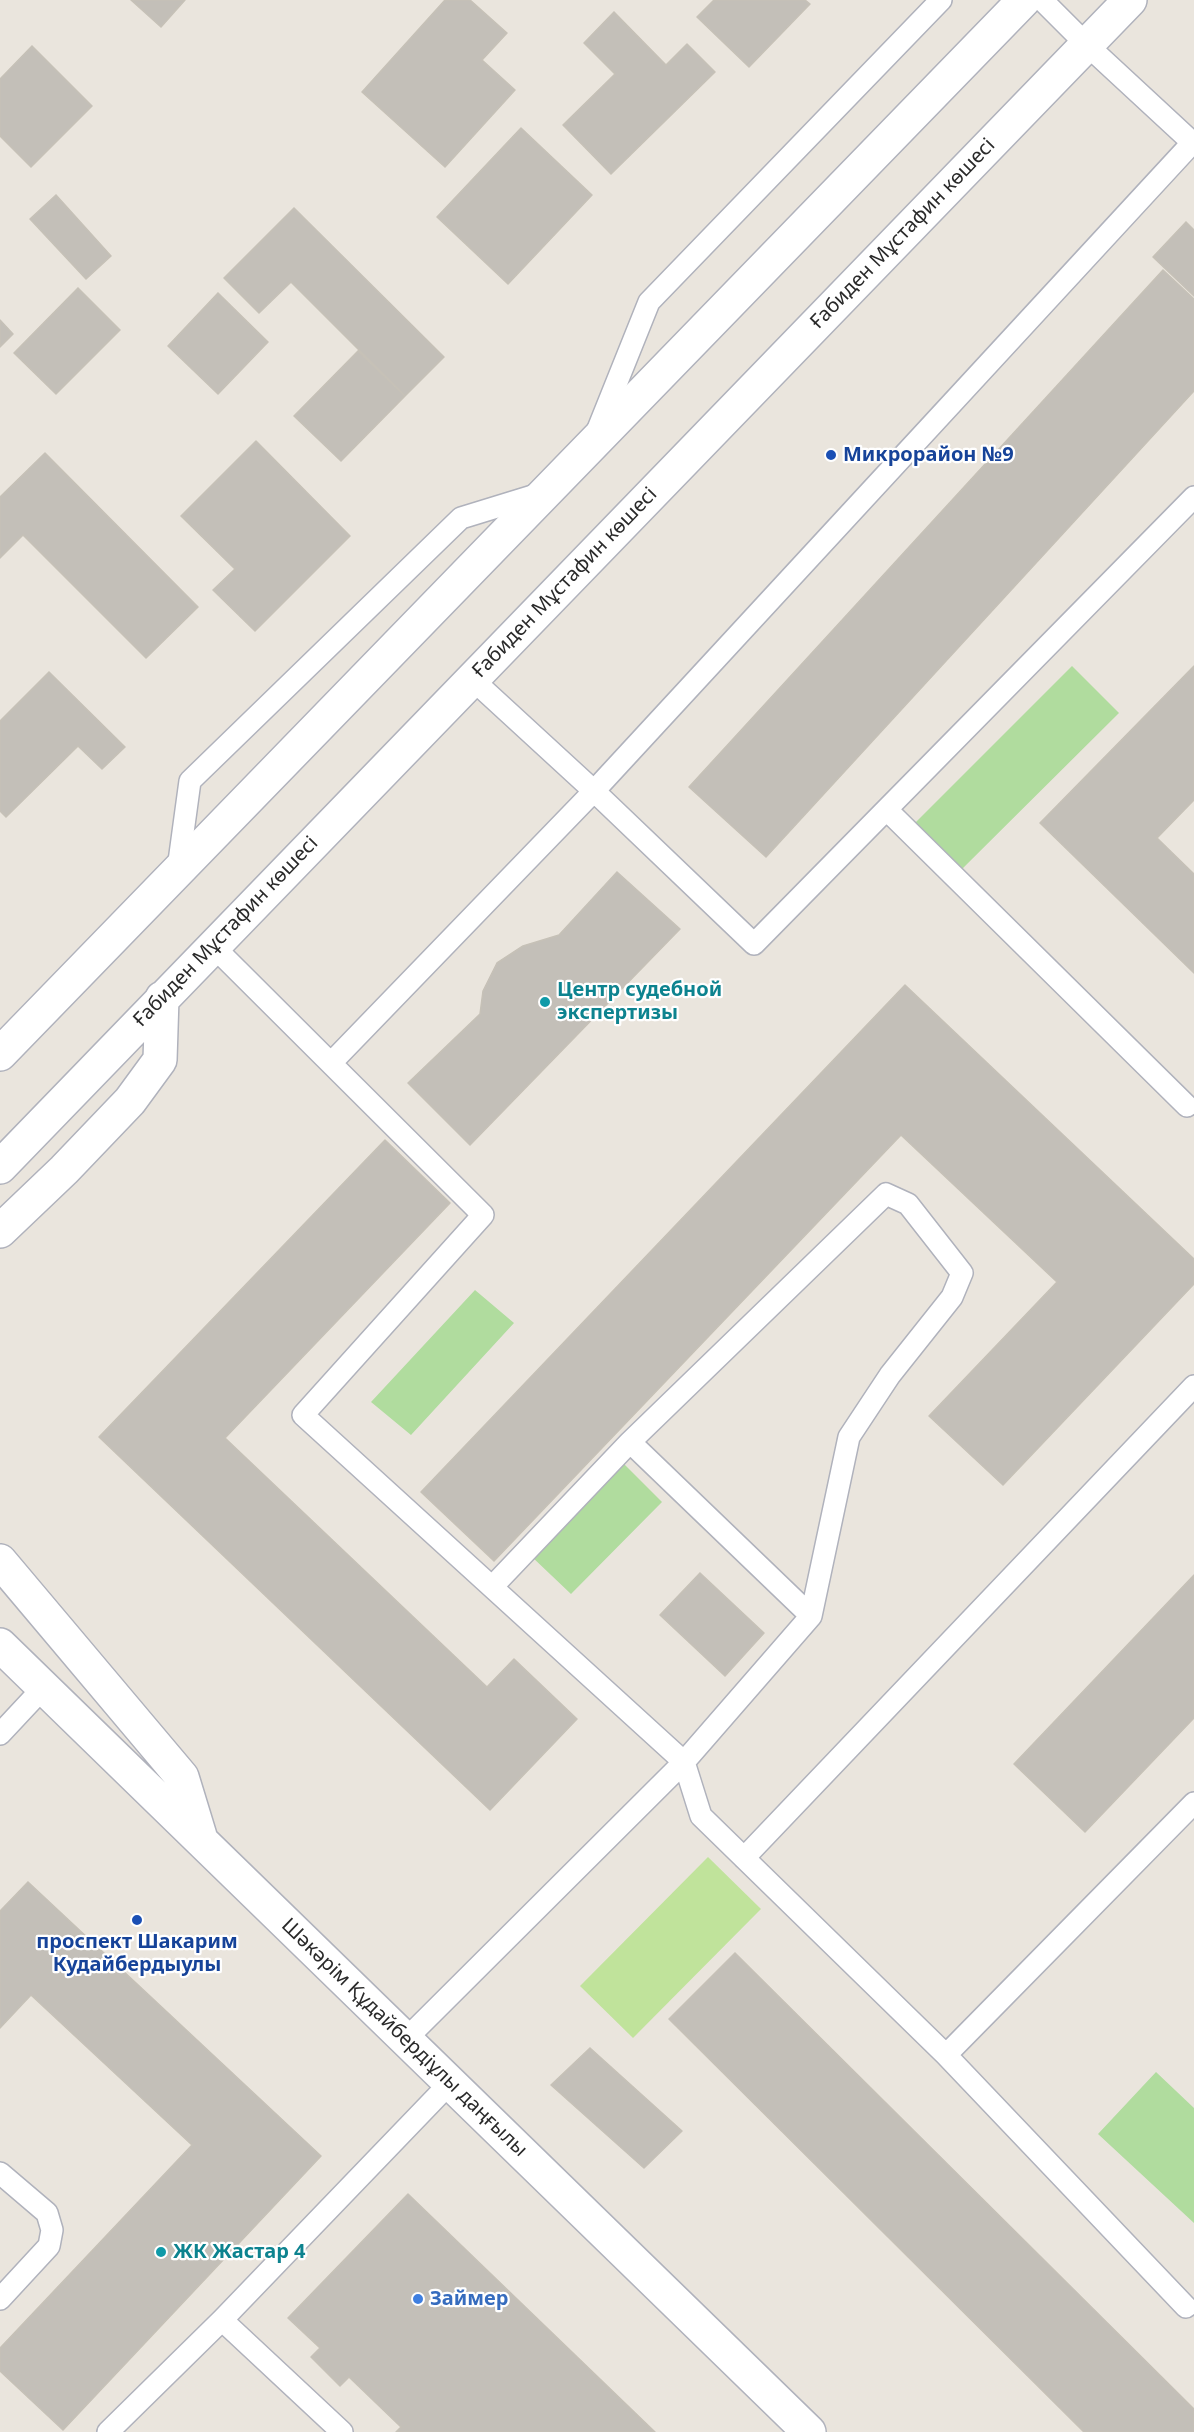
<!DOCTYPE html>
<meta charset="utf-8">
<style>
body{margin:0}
canvas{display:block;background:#eae5dd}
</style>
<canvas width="1194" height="2432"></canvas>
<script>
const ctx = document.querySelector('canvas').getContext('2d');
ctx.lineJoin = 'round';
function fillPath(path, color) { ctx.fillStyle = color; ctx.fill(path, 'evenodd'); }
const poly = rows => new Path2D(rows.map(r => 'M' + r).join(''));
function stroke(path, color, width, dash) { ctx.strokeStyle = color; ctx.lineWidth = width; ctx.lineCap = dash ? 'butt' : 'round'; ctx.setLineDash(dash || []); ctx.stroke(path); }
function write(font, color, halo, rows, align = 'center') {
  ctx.font = font + ' "Noto Sans",sans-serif'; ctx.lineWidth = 4.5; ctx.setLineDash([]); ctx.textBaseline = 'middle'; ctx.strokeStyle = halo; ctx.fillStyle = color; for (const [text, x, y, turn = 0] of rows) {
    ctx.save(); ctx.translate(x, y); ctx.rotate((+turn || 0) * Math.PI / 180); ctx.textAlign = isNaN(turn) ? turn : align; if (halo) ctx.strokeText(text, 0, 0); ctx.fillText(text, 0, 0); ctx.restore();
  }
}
fillPath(poly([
 [1072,666,1119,713,958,873,911,827],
 [475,1290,514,1323,411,1435,371,1402],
 [622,1462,662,1502,571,1594,531,1556],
 [1156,2072,1194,2108,1194,2223,1098,2134]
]), '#b0dc9e');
fillPath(poly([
 [708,1857,761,1909,633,2038,580,1986]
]), '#c0e39b');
const building = poly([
 [131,0,185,0,161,27,131,0],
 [445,0,470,0,507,33,482,60,515,90,445,167,362,92,445,0],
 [714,0,805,0,810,4,749,67,697,17,714,0],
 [614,12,666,65,687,44,715,72,611,174,563,125,615,74,584,43,614,12],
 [32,46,92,106,31,167,0,136,0,79,32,46],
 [521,128,592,195,508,284,437,217,521,128],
 [56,195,111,256,86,279,30,219,56,195],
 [294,208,444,357,405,396,291,282,259,313,224,278,294,208],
 [1186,222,1194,230,1194,296,1153,257,1186,222],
 [1163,270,1194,299,1194,391,766,857,689,787,1163,270],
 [78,288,120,330,56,394,14,353,78,288],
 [218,293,268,342,218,394,168,346,218,293],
 [0,320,13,334,0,347,0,320],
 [358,351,405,396,341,461,294,416,358,351],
 [256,441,350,536,255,631,213,590,235,569,181,516,256,441],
 [45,453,198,607,146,658,23,535,0,558,0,497,45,453],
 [1194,666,1194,800,1157,838,1194,874,1194,973,1040,823,1194,666],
 [49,672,125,747,102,769,78,746,6,817,0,811,0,721,49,672],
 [617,872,680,929,470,1145,408,1083,480,1014,483,991,497,963,523,946,559,935,617,872],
 [905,985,1194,1259,1194,1284,1003,1485,929,1416,1057,1282,901,1135,494,1561,421,1492,905,985],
 [385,1140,450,1203,225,1438,487,1687,514,1659,577,1719,490,1810,99,1437,385,1140],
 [700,1573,764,1633,725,1676,660,1615,700,1573],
 [1194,1575,1194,1718,1085,1832,1014,1764,1194,1575],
 [28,1882,321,2156,63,2430,0,2371,0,2348,192,2145,31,1995,0,2028,0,1911,28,1882],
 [735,1953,1194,2409,1194,2432,1084,2432,669,2019,735,1953],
 [590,2048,682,2131,644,2168,551,2085,590,2048],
 [408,2194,655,2432,396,2432,401,2427,349,2377,340,2386,311,2357,320,2348,288,2318,408,2194]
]);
fillPath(building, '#c3bfb8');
stroke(building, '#c6c1b7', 1.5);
const lane = poly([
 [1042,0,1087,45,1194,144],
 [598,429,649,302,941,0],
 [471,678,594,791,754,944,1194,497],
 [887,810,1187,1106],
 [178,869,190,781,461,518,539,494],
 [213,946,483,1215,303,1415,684,1762,406,2039],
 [331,1063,594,791,1193,142],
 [630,1442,886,1194,908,1204,962,1273,952,1297,890,1375,849,1437,811,1616],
 [492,1587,630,1442,811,1616,684,1762,701,1816,946,2055,1186,2307],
 [0,1734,44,1687],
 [744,1858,1194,1386],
 [946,2055,1194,1803],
 [0,2173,47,2213,52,2230,49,2246,0,2299],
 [108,2432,222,2320],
 [342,2432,222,2320,450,2083]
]);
const secondary = poly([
 [0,1054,1024,0],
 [0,1167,1130,0],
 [0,1231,64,1170,130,1101,160,1060,162,998],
 [0,1561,182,1777,200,1836],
 [0,1645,809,2432]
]);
stroke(lane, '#b0b2bc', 24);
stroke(secondary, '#b0b2bc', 36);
stroke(lane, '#fff', 21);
stroke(secondary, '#fff', 33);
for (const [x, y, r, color] of [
 [831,455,6,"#1a4fb4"],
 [545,1002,6,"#0f9aa8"],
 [137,1920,6,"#1a4fb4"],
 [161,2252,6,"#0f9aa8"],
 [418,2299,6,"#3f7fe0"]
]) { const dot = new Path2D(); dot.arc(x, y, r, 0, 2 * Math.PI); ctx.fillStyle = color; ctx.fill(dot); stroke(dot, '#fff', 2); }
write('20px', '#2a2a2a', '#fff', [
 ["Ғабиден Мұстафин көшесі",903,234,-46],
 ["Ғабиден Мұстафин көшесі",565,583,-46],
 ["Ғабиден Мұстафин көшесі",226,932,-46],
 ["Шәкәрім Құдайбердіұлы даңғылы",404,2038,44]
]);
write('bold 20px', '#164399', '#fff', [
 ["Микрорайон №9",843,455],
 ["проспект Шaкaрим",137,1942,"center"],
 ["Кудайбердыулы",137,1965,"center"]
], 'left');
write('bold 20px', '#0d838f', '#fff', [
 ["Центр судебной",557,990],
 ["экспертизы",557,1013],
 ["ЖК Жастар 4",173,2252]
], 'left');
write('bold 20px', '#366cbe', '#fff', [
 ["Займер",430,2299]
], 'left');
</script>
